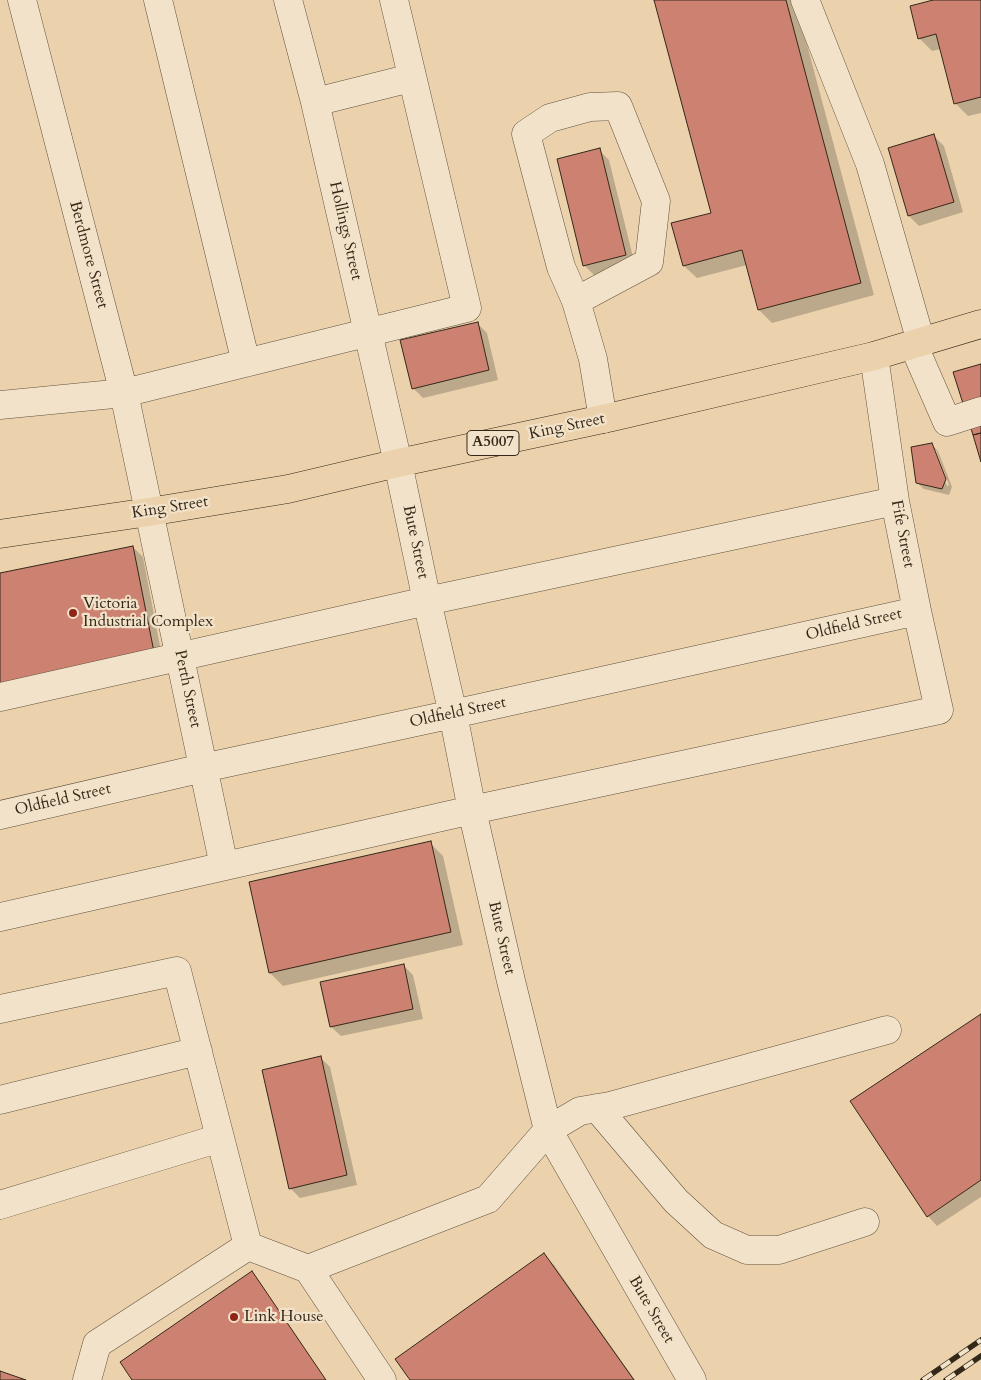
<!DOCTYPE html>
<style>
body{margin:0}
canvas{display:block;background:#ebd2ac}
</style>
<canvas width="981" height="1380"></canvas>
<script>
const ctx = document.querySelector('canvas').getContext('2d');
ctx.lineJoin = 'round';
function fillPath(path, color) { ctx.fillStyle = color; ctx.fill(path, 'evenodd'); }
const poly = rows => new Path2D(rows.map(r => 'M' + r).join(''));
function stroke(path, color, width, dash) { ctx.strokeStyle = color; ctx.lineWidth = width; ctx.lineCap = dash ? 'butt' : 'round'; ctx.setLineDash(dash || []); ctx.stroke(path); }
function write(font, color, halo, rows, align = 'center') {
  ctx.font = font + ' Cardo,serif'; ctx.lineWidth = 4.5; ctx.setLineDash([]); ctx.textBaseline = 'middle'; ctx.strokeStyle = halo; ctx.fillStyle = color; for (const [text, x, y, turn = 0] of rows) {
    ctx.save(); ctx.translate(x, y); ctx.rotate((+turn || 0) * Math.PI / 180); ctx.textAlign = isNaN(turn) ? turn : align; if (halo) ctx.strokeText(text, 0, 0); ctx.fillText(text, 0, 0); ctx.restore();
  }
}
fillPath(poly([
 [655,0,795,0,874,295,772,323,759,310,747,265,697,278,684,266,712,214],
 [938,0,981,0,981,113,968,116,955,103,941,49,932,51,919,38],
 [934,136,944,146,963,212,919,226,909,216],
 [599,150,609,160,635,265,594,275,584,265],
 [477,323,487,333,498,380,423,398,413,388],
 [932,445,938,451,952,487,949,495,924,489,917,483],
 [933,450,936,450,949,485,947,486],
 [133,547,143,557,163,662,0,574],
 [430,843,443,856,463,945,283,986,270,973],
 [403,965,413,975,423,1019,341,1036,331,1027],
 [981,1016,981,1197,937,1226,928,1216],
 [320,1057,330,1067,357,1185,300,1198,290,1188],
 [544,1255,554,1265,635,1380,412,1380]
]), '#0003');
const building = poly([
 [654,0,786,0,861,283,758,310,742,250,683,266,671,223,711,213,654,0],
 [933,0,981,0,981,97,954,104,936,34,918,39,910,6,933,0],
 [934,134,954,202,908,216,888,148,934,134],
 [600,148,626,255,583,266,557,159,600,148],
 [478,322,489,370,412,389,400,340,478,322],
 [981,364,981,433,973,435,953,372,981,364],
 [981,433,981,462,973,435,981,433],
 [932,443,946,479,942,489,916,483,911,447,932,443],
 [133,546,154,652,0,684,0,573,133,546],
 [431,841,451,932,269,973,249,882,431,841],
 [404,964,413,1009,330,1027,320,982,404,964],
 [981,1014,981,1180,927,1217,850,1101,981,1014],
 [321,1056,347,1175,289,1189,262,1070,321,1056],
 [544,1253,634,1380,410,1380,395,1359,544,1253],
 [252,1271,326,1380,132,1380,120,1362,252,1271],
 [0,1371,26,1380,0,1380,0,1371]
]);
fillPath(building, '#cd8271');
stroke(building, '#342819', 1);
const minor = poly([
 [22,0,124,393,224,866],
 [158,0,246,363],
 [288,0,315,102,398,463,427,601,453,714,472,810,511,981,548,1130,692,1380],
 [805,0,870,164,921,342],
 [315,102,411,78],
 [576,301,649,262,656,201,618,106,590,107,550,118,526,134,561,267,576,301,593,359,603,419],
 [913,344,947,422,981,411],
 [0,405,124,393,467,308,394,0],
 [0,697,427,601,895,501],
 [0,815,203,768,453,714,917,611],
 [0,917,472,810,939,710,917,611,895,501,874,356],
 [0,1009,177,971,248,1246],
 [0,1100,198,1051],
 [597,1108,676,1201,713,1235,747,1250,779,1250,865,1222],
 [0,1205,220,1138],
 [308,1269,488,1199,548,1130,580,1111,610,1106,887,1030],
 [87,1380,97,1344,248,1246,308,1269,382,1380]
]);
const major = poly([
 [0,534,149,512,288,489,398,463,612,417,874,356,981,324]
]);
stroke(minor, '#62523e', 29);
stroke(major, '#342819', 29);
stroke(minor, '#f2e2c9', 28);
stroke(major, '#ebd2ac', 28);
const rail = poly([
 [923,1380,981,1340],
 [946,1380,981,1356]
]);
stroke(rail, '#342819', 5.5);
stroke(rail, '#f2e2c9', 4, [11]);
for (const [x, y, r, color] of [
 [73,613,5,"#8f2418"],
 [234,1317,5,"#8f2418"]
]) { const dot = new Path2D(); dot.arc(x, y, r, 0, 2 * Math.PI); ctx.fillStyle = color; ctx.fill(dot); stroke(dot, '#f2e2c9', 2); }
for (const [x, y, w] of [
 [493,443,52]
]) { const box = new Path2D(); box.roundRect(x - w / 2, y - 12.5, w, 25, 4); ctx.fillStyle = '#f2e2c9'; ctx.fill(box); stroke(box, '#342819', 1); }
write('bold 15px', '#342819', null, [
 ["A5007",493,443]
]);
write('16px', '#342819', '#f2e2c9', [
 ["Hollings Street",345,231,77],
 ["Berdmore Street",88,255,75],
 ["King Street",567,427,-12],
 ["King Street",170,508,-9],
 ["Fife Street",902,534,79],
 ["Bute Street",415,542,78],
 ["Oldfield Street",854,625,-13],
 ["Perth Street",187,689,78],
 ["Oldfield Street",458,713,-12],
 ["Oldfield Street",63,800,-13],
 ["Bute Street",501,938,77],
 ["Bute Street",651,1310,60]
]);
write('16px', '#342819', '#f2e2c9', [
 ["Victoria",83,604],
 ["Industrial Complex",83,622],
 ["Link House",244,1317]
], 'left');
</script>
